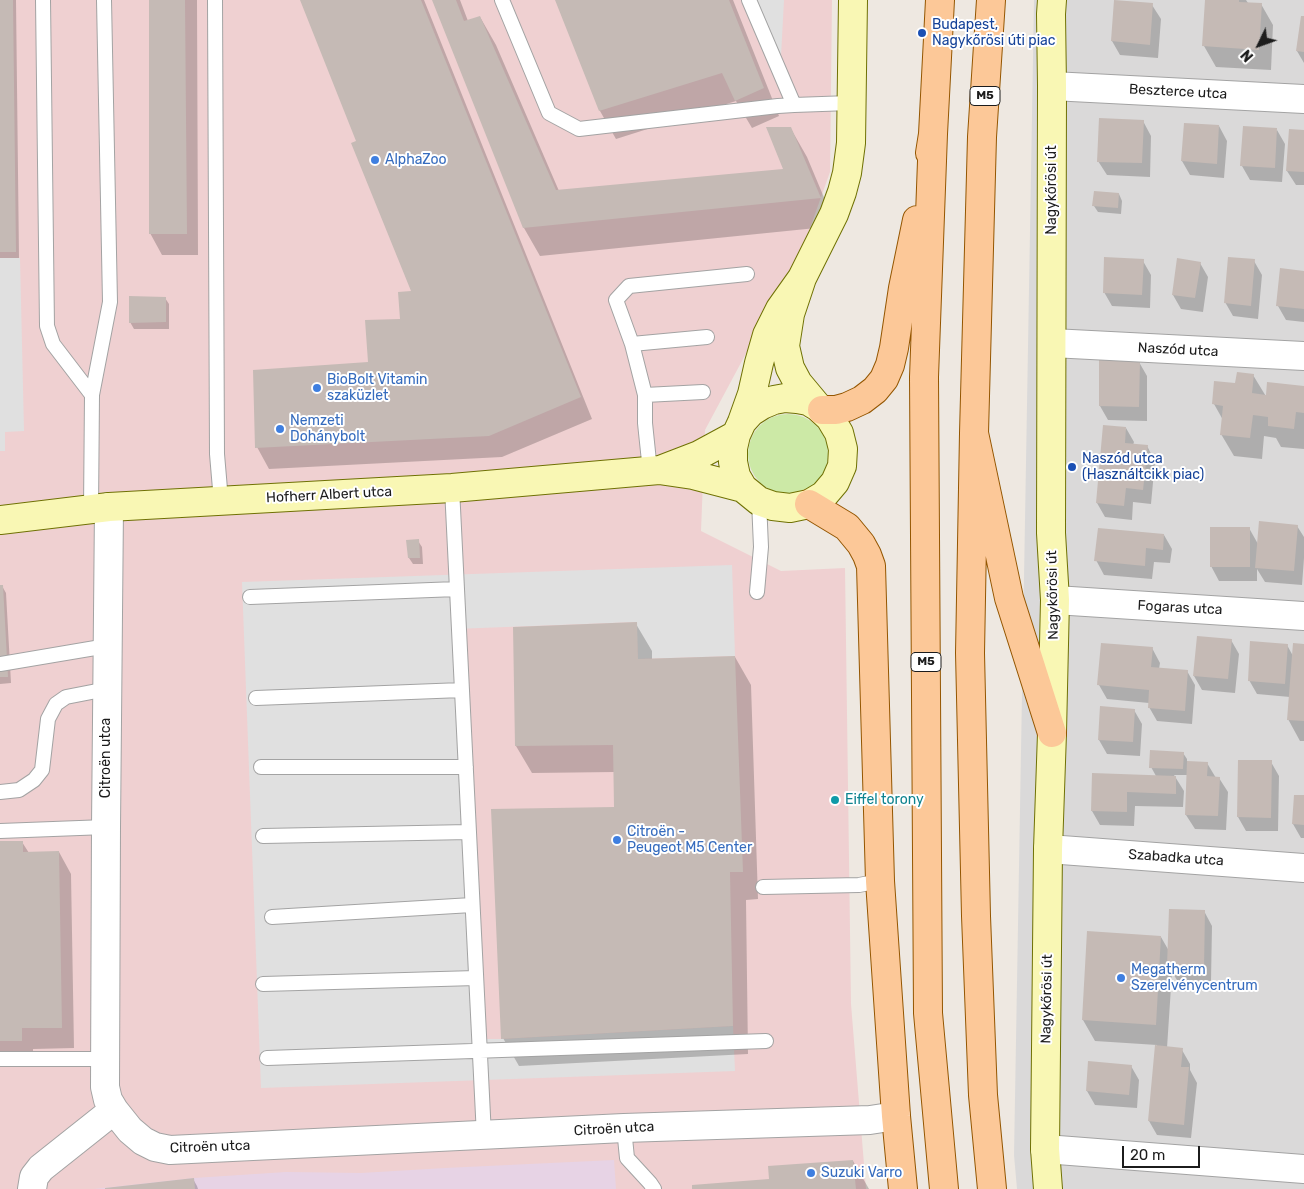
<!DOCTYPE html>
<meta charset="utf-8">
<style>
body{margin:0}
#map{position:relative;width:1304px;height:1189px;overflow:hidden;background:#eee8e1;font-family:Rubik,sans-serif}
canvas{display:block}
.north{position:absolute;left:1234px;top:20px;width:50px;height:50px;-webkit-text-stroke:4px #fff;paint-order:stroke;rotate:228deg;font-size:14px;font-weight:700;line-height:20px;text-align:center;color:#1c1c1c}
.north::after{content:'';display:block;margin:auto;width:18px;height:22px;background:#1c1c1c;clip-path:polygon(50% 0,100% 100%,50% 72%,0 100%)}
.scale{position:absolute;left:1122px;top:1146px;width:78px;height:22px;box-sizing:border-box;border:2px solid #1c1c1c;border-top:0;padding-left:6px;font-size:15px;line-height:18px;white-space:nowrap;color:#1c1c1c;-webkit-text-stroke:4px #fff;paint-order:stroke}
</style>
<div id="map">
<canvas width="1304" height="1189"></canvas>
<div class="north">N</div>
<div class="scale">20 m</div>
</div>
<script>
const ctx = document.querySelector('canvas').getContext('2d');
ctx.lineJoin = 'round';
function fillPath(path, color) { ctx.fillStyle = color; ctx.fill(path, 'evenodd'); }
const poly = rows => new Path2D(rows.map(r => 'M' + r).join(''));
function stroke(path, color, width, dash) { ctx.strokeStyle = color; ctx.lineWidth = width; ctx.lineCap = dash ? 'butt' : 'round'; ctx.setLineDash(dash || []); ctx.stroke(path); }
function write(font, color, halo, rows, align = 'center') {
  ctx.font = font + ' Rubik,sans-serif'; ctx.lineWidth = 4; ctx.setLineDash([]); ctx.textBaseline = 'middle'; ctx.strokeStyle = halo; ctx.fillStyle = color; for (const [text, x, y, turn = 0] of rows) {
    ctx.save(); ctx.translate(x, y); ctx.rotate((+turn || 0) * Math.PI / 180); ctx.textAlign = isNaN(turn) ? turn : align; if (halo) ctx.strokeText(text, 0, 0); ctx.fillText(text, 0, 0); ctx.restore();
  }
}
fillPath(poly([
 [1034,0,1304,0,1304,1189,1017,1189,1014,1155]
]), '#dad9d9');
fillPath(poly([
 [0,0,832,0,830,172,804,245,705,430,701,531,781,571,845,568,851,1004,866,1189,0,1189]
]), '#efd0d1');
fillPath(poly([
 [614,1160,616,1189,94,1189,194,1178,286,1172,361,1173,445,1168]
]), '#e7d3e5');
fillPath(poly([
 '748 454a40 40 0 1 1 80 0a40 40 0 1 1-80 0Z'
]), '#cce9a6');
fillPath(poly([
 [749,0,784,0,780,75],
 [0,258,20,258,24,431,5,432,5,451,0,451],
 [732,565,735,656,638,659,636,622,454,629,479,1039,501,1039,733,1026,735,1071,261,1088,242,582]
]), '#e0e0e0');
fillPath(poly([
 [0,0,16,0,19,258,0,258],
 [150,0,197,0,198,255,162,255,150,233],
 [301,0,424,0,592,419,502,457,269,469,257,447,369,363,402,320,412,292,358,142],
 [434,0,460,0,468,21,480,17,496,45,559,191,785,170,791,129,807,157,836,226,540,256,524,228],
 [556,0,733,0,779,116,752,128,736,101,616,139,600,111],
 [1206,0,1246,0,1248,3,1261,4,1273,25,1271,70,1216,67,1204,46],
 [1115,1,1152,5,1161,19,1158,58,1120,55,1112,41],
 [1304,17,1304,63,1297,51],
 [1143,121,1151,136,1150,177,1107,175,1098,161],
 [1219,126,1227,141,1224,178,1190,175,1182,161],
 [1277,130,1285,144,1282,182,1250,180,1242,166],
 [1304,132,1304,185,1296,185,1287,171],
 [1119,194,1122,201,1121,214,1098,212,1094,206],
 [1143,261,1151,275,1150,308,1112,306,1104,292],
 [1254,261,1262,275,1258,319,1233,316,1225,302],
 [1200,263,1208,277,1203,312,1181,309,1173,295],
 [1304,272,1304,322,1286,320,1278,306],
 [165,298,169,304,169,329,134,329,130,322],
 [1139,362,1147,376,1147,421,1108,420,1100,406],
 [1253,375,1267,398,1304,387,1304,449,1281,447,1276,438,1264,436,1262,459,1234,456,1221,434,1223,420,1214,404,1237,384],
 [1126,428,1134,442,1133,445,1147,446,1155,461,1151,504,1133,502,1132,520,1105,517,1097,503],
 [1297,526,1304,537,1304,558,1302,585,1265,582,1257,569,1257,581,1219,581,1211,566,1249,528,1258,544],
 [1164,535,1172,549,1170,563,1154,562,1152,579,1104,575,1096,560],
 [418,541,422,547,423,564,413,564,409,558],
 [0,586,2,586,6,593,11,683,0,684],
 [636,624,652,651,652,660,735,657,751,685,758,899,746,900,748,1054,519,1066,503,1038,616,808,615,772,532,773,516,746],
 [1231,640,1239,654,1235,693,1202,690,1194,676],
 [1287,645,1293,656,1304,646,1304,741,1300,741,1288,719,1290,697,1257,694,1249,680],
 [1152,648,1160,663,1159,669,1187,671,1195,685,1192,724,1157,721,1149,707,1149,703,1107,699,1099,685],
 [1134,710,1142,724,1140,756,1107,754,1099,740],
 [1183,753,1187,759,1187,762,1207,763,1216,778,1219,778,1228,792,1226,830,1195,829,1186,815,1188,775,1174,775,1184,791,1183,807,1135,806,1134,826,1100,825,1092,811,1156,776,1151,767],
 [1271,762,1279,776,1278,831,1246,831,1238,817],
 [1304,796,1304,838,1301,838,1293,824],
 [0,842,22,842,29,853,59,852,71,874,74,1048,33,1049,33,1062,0,1063],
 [1204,911,1212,926,1211,981,1177,980,1172,972,1167,1048,1182,1050,1190,1064,1190,1070,1197,1083,1191,1138,1157,1135,1149,1121,1157,1045,1095,1041,1083,1020,1161,937,1169,951],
 [1131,1066,1139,1080,1137,1108,1095,1105,1087,1091],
 [853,1161,869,1189,693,1189,770,1180],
 [193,1179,197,1186,198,1189,105,1189]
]), '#0003');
fillPath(poly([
 [0,0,13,0,16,252,0,252],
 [149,0,185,0,187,234,149,234],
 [300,0,421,0,581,397,489,436,255,448,253,370,368,362,365,320,400,319,398,292,411,291,351,143,356,141],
 [432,0,456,0,464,21,480,16,556,190,783,169,766,127,791,127,821,198,523,228],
 [555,0,729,0,764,88,735,101,722,73,599,111],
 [1114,0,1153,3,1150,45,1111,41],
 [1205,0,1239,0,1239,2,1262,3,1259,50,1202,46],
 [1301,16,1304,16,1304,52,1296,51],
 [1099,118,1144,120,1142,163,1097,162],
 [1184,123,1219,125,1217,164,1181,161],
 [1243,126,1277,128,1275,168,1240,166],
 [1289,129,1304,130,1304,172,1286,171],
 [1094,191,1119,193,1118,208,1092,206],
 [1104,257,1144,259,1142,295,1103,293],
 [1228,257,1255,259,1251,306,1224,303],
 [1177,258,1201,262,1195,298,1172,295],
 [1280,268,1304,271,1304,309,1276,306],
 [129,296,166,297,166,322,129,323],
 [1099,360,1140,361,1139,407,1099,406],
 [1237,372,1254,374,1252,393,1266,395,1267,382,1304,386,1304,413,1296,412,1294,429,1268,426,1268,417,1253,415,1250,438,1220,435,1223,406,1212,404,1214,381,1235,383],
 [1103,425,1126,427,1125,443,1148,445,1143,490,1126,488,1124,506,1096,503],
 [1259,521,1298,525,1294,571,1255,568],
 [1210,527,1250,527,1250,567,1210,567],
 [1098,528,1164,534,1163,550,1146,548,1145,566,1094,561],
 [419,539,420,558,408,558,406,540],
 [0,585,3,585,8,677,0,677],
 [637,622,638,659,735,656,743,872,730,872,733,1026,501,1039,491,809,614,807,613,745,515,746,513,627],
 [1197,636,1232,639,1228,679,1193,676],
 [1250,641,1288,644,1285,684,1248,681],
 [1101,643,1153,647,1151,667,1188,670,1185,711,1148,708,1149,690,1097,685],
 [1293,643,1304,644,1304,721,1287,720],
 [1100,706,1135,709,1133,742,1098,740],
 [1150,750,1184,752,1183,769,1149,768],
 [1238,760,1272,760,1271,818,1237,817],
 [1187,761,1208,762,1207,776,1220,777,1218,816,1185,815],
 [1092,773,1176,776,1176,794,1127,792,1127,812,1091,811],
 [1294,795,1304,795,1304,825,1292,824],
 [0,841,23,841,23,852,59,851,62,1028,22,1028,22,1041,0,1041],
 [1169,909,1205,910,1204,968,1167,966],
 [1087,931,1161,936,1156,1025,1082,1020],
 [1155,1045,1183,1048,1181,1067,1189,1067,1184,1125,1148,1121],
 [1088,1061,1132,1065,1129,1095,1086,1091],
 [853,1160,856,1189,692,1189,692,1185,769,1179,768,1166],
 [194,1178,195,1189,105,1189,105,1188]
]), '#c5bab5');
const lane = poly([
 [43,0,47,326,53,344,92,395],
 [215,0,217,454,221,501],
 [502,0,549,113,579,129,778,106,794,105],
 [749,0,794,105,850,103],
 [632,344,707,337],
 [645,395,703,392],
 [650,471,645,423,645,395,632,344,616,300,629,286,747,274],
 [452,488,484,1136],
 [91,509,92,395,110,302,104,0],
 [757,592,761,547,759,501],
 [250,597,457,589],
 [0,664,107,646],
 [256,698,462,690],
 [261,767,466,767],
 [0,792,19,790,34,780,42,770,48,719,56,704,66,697,107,689],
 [0,831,106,827],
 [263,836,469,832],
 [763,887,859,885,880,881],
 [272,917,472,905],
 [263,984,476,978],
 [267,1058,766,1041],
 [0,1059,106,1059],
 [624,1128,627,1158,650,1183,654,1189]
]);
const street = poly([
 [1052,86,1304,99],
 [1052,343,1304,356],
 [109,507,106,827,105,1087,108,1100,114,1110,130,1130,143,1141,155,1147,170,1150,624,1128,870,1120,896,1116],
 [1055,600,1304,616],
 [1048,849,1304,868],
 [1045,1149,1304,1169],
 [32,1189,34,1177,41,1168,114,1110]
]);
const secondary = poly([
 [802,278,780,309,767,335,759,363,752,394,742,422,736,435,733,448,733,462,736,476,743,488,759,501,773,506,790,508,809,504,824,495,835,482,842,466,843,449,839,433,830,418,818,407,798,383,790,368,785,346,790,314,802,278,834,214,842,192,847,173,851,143,853,0],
 [742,422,751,412,762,405,774,400,785,398,797,399,808,401,818,407],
 [660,470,699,455,736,435],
 [0,520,109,507,452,488,659,470,693,475,743,488],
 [1048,1189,1045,1149,1048,849,1052,733,1055,600,1051,533,1052,86,1051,14,1052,0]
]);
const primary = poly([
 [991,0,982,137,974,433,1009,598,1052,733],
 [933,134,924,377,928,1013,944,1189],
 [930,153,933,134,940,0],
 [822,410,836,410,847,407,862,400,875,390,884,379,890,365,894,348,903,288,917,220],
 [974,433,970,653,976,916,983,1095,992,1189],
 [809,504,847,527,861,544,867,555,871,566,880,881,896,1116,903,1189]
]);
stroke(lane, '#a3a3a3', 16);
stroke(street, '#a3a3a3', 30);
stroke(secondary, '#6f7104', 30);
stroke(primary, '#945600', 30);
stroke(lane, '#fff', 14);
stroke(street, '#fff', 28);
stroke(secondary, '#f9f7b4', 28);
stroke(primary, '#fcc898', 28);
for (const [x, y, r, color] of [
 [922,33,5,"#1a4fb4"],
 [375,160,5,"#3f7fe0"],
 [317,388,5,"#3f7fe0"],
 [280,429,5,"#3f7fe0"],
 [1072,467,5,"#1a4fb4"],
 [835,800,5,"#0f9aa8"],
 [617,840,5,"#3f7fe0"],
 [1121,978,5,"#3f7fe0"],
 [811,1173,5,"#3f7fe0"]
]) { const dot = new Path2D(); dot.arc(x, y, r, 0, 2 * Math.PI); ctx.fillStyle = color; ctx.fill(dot); stroke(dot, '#fff', 2); }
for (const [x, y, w] of [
 [985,96,30],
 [926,662,30]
]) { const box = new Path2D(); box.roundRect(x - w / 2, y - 9.5, w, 19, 4); ctx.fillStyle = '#fff'; ctx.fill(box); stroke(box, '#1c1c1c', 1); }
write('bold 12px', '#1c1c1c', null, [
 ["M5",985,96],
 ["M5",926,662]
]);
write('14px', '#164399', '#fff', [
 ["Budapest,",932,25],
 ["Nagykőrösi úti piac",932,41],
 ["Naszód utca",1082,459],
 ["(Használtcikk piac)",1082,475]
], 'left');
write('14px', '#1c1c1c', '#fff', [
 ["Beszterce utca",1178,92,3],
 ["Nagykőrösi út",1052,190,-90],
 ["Naszód utca",1178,350,3],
 ["Hofherr Albert utca",329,495,-3],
 ["Nagykőrösi út",1053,595,-91],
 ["Fogaras utca",1180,608,3],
 ["Citroën utca",106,758,-90],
 ["Szabadka utca",1176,858,4],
 ["Nagykőrösi út",1047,999,-89],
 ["Citroën utca",614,1129,-3],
 ["Citroën utca",210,1147,-2]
]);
write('14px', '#366cbe', '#fff', [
 ["AlphaZoo",385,160],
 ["BioBolt Vitamin",327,380],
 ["szaküzlet",327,396],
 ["Nemzeti",290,421],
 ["Dohánybolt",290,437],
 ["Citroën -",627,832],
 ["Peugeot M5 Center",627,848],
 ["Megatherm",1131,970],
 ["Szerelvénycentrum",1131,986],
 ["Suzuki Varro",821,1173]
], 'left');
write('14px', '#0d838f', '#fff', [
 ["Eiffel torony",845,800]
], 'left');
</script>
